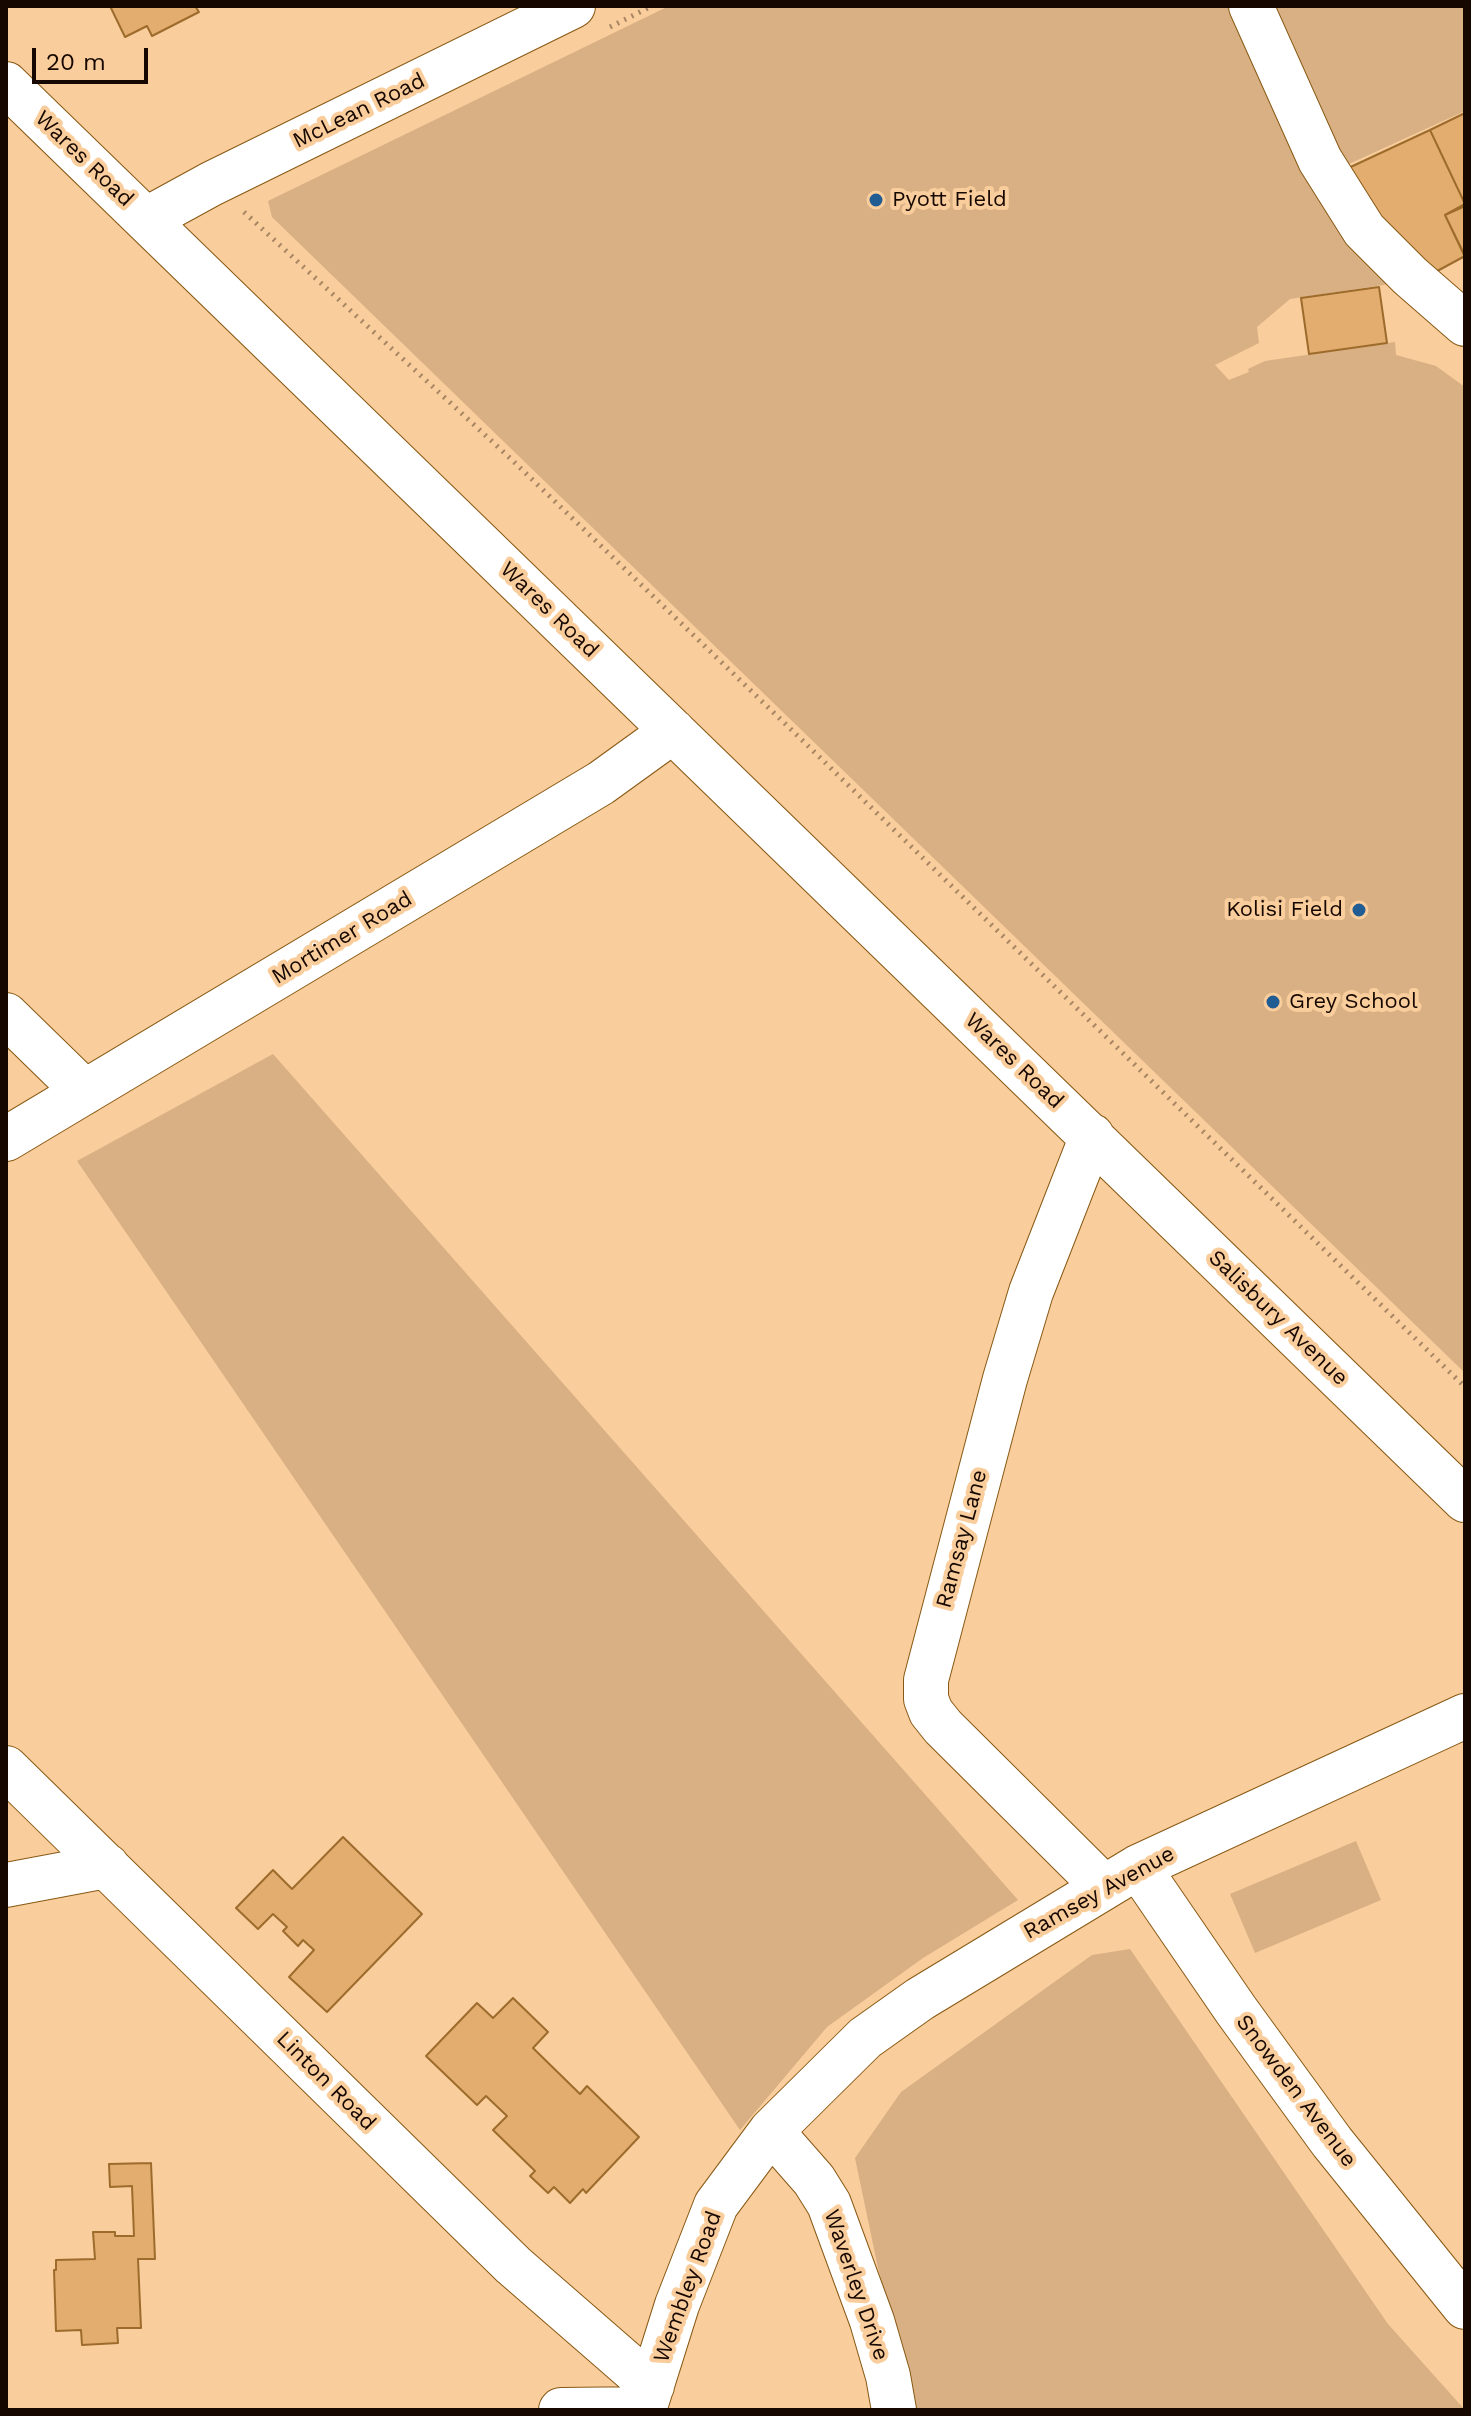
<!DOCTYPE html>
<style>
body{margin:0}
#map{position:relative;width:1471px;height:2416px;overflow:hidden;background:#f9cd9c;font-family:"Work Sans",sans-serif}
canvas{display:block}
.frame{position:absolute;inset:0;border:8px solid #160800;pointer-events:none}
.scale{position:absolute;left:32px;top:48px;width:116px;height:36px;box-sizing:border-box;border:4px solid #160800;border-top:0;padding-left:10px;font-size:24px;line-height:28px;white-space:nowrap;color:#160800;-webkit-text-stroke:6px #f9cd9c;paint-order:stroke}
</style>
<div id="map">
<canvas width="1471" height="2416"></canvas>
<div class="frame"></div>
<div class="scale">20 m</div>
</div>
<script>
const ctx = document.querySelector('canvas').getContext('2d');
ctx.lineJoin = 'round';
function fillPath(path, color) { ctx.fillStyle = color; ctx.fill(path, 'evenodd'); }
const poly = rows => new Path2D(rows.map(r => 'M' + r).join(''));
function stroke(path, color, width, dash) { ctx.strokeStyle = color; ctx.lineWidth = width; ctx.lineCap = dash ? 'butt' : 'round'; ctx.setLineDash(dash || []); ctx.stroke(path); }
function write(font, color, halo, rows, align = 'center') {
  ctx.font = font + ' "Work Sans",sans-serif'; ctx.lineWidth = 8; ctx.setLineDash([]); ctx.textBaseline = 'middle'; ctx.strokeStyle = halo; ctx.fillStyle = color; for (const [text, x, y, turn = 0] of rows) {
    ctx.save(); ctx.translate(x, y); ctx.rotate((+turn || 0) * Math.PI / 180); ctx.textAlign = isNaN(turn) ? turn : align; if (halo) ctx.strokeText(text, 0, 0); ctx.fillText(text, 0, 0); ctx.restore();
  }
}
fillPath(poly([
 [669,6,1241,6,1397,283,1290,299,1257,327,1259,343,1215,365,1229,380,1249,372,1248,369,1265,361,1395,342,1396,355,1436,366,1465,387,1465,1373,272,217,268,201],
 [1265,6,1465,6,1465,111,1338,169],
 [273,1054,1018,1900,923,1958,827,2027,740,2130,77,1161],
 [1356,1841,1381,1900,1255,1953,1230,1894],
 [1130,1949,1388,2324,1465,2410,916,2410,878,2268,855,2158,901,2092,1092,1955]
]), '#d8b083');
const building = poly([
 [110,6,195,6,199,12,152,36,147,26,125,37,110,6],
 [1465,113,1465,204,1430,130,1465,113],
 [1430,130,1465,204,1445,215,1465,256,1428,276,1342,171,1430,130],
 [1465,206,1465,257,1445,215,1465,206],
 [1379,287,1387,343,1309,354,1301,298,1379,287],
 [343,1837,422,1914,327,2012,289,1977,314,1950,303,1940,298,1946,283,1931,287,1927,273,1914,258,1929,236,1908,273,1870,292,1889,343,1837],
 [513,1998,548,2032,533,2048,580,2094,587,2086,639,2137,586,2193,583,2189,570,2203,554,2187,548,2193,530,2176,535,2171,493,2130,507,2116,486,2096,477,2105,426,2056,477,2003,493,2018,513,1998],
 [151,2163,155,2259,138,2259,141,2328,117,2328,118,2343,82,2345,81,2330,56,2331,54,2270,56,2270,56,2260,95,2259,93,2232,115,2232,115,2236,134,2236,132,2186,110,2187,109,2164,151,2163]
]);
fillPath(building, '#e2ad6f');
stroke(building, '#9d6c2c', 2);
const minor = poly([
 [1251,6,1320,160,1364,230,1410,276,1465,324],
 [6,84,1465,1500],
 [147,219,211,184,573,6],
 [6,1015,85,1092],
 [1092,1136,1031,1292,1005,1379,926,1680,926,1699,931,1712,943,1727,1103,1886],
 [6,1139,601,783,673,731],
 [6,1768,513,2265,652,2386],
 [1138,1867,1236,2010,1332,2142,1465,2307],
 [6,1885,107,1866],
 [771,2131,814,2180,829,2204,872,2321,888,2376,894,2410],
 [561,2410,645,2409],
 [644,2410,677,2305,716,2205,771,2131,865,2038,920,1999,1138,1867,1465,1716]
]);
stroke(minor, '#885914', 46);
stroke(poly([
 [610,27,652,6],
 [244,212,511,459,803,741,1465,1387]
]), '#a88664', 5, [2, 6]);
stroke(minor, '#fff', 44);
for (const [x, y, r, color] of [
 [876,200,8,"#215c93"],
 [1359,910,8,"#215c93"],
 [1273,1002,8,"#215c93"]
]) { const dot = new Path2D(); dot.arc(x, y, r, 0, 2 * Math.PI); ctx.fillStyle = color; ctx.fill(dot); stroke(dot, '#f9cd9c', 3); }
write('22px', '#160800', '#f9cd9c', [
 ["McLean Road",359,111,-26],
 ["Wares Road",84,159,44],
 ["Wares Road",549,610,44],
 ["Mortimer Road",342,938,-31],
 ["Wares Road",1014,1061,44],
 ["Salisbury Avenue",1278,1318,44],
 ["Ramsay Lane",962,1539,-75],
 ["Ramsey Avenue",1099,1893,-29],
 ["Linton Road",326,2081,45],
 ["Snowden Avenue",1296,2091,53],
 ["Waverley Drive",856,2285,71],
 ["Wembley Road",688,2287,-70]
]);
write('22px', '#160800', '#f9cd9c', [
 ["Pyott Field",892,200],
 ["Kolisi Field",1343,910,"right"],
 ["Grey School",1289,1002]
], 'left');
</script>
